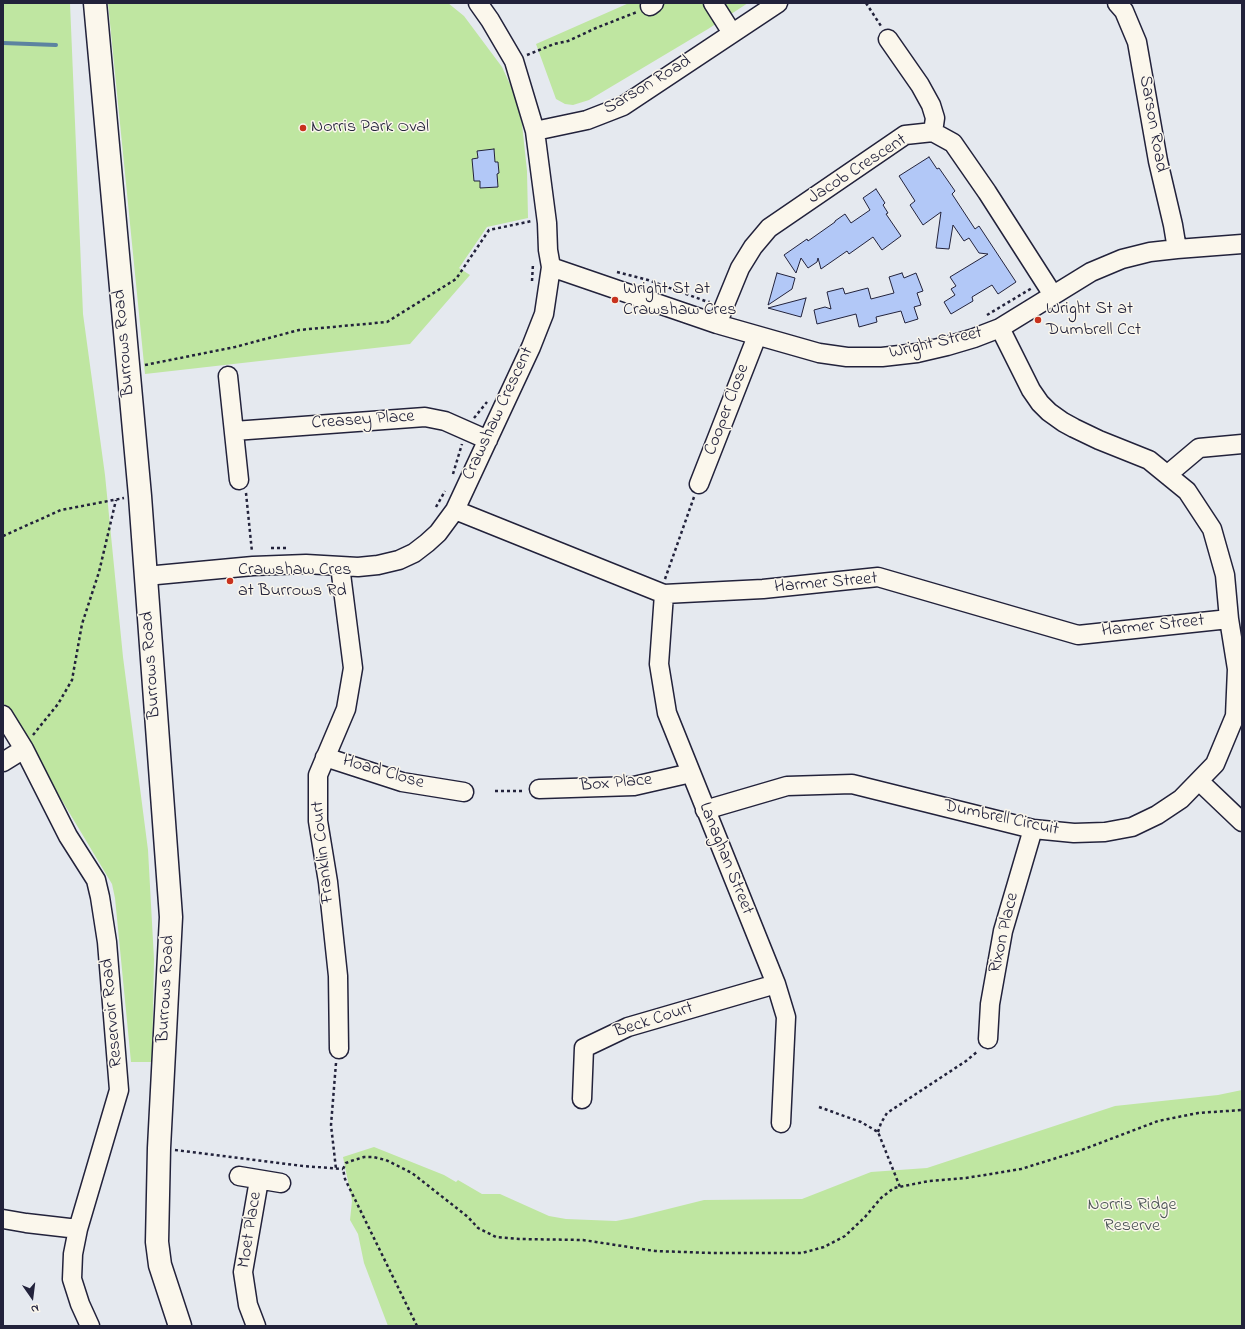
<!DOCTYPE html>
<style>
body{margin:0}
#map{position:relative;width:1245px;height:1329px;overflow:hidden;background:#e5e9ef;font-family:"Indie Flower",sans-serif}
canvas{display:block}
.frame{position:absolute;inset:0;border:4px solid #22223b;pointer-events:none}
.north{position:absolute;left:12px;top:1277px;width:40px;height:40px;-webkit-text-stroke:3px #fbf7ec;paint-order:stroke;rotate:166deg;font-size:11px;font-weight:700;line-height:16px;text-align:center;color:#22223b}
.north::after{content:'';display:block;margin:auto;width:14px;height:18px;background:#22223b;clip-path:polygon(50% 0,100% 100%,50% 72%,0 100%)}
</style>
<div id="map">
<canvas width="1245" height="1329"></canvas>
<div class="frame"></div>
<div class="north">N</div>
</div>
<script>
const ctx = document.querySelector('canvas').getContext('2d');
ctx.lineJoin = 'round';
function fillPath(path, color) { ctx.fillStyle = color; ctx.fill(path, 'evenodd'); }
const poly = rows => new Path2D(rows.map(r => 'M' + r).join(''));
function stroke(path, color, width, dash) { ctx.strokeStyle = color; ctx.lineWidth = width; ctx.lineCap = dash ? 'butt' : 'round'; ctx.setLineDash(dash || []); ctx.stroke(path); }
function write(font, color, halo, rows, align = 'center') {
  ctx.font = font + ' "Indie Flower",sans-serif'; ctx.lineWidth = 3; ctx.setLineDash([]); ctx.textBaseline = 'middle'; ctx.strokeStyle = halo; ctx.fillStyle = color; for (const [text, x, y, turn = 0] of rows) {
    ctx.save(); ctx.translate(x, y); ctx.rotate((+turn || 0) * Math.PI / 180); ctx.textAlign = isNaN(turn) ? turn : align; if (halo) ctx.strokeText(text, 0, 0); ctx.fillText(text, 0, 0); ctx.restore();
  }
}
fillPath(poly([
 [3,3,70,3,83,314,105,475,123,657,148,850,154,959,152,1062,131,1062,115,898,112,884,3,702],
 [108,3,448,3,464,16,502,67,514,93,522,124,527,171,528,218,487,227,459,268,470,275,410,344,145,374],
 [629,3,748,3,708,29,589,100,573,105,565,104,556,99,536,44],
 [1242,1090,1242,1326,388,1326,364,1263,358,1234,350,1220,352,1201,343,1157,374,1147,444,1175,456,1182,458,1180,482,1194,500,1194,549,1216,566,1219,616,1221,632,1218,704,1200,802,1199,871,1172,927,1168,1115,1106,1218,1095]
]), '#bfe6a1');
stroke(poly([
 [3,43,56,45]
]), '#5c83a0', 4);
const building = poly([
 [494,149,495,162,498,162,499,173,497,174,498,187,480,188,480,181,474,181,472,159,478,158,477,151,494,149],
 [929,157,937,169,939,168,955,191,952,194,975,229,979,226,1016,282,998,294,992,285,972,297,973,301,951,314,944,302,955,295,951,289,956,286,950,277,988,254,979,253,969,238,964,241,953,225,949,249,936,248,941,212,923,225,910,205,915,201,899,176,929,157],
 [876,189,885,203,883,205,888,213,886,214,901,236,882,250,873,237,849,254,847,251,821,269,818,258,817,262,808,268,801,258,796,273,784,255,807,239,808,241,835,222,835,221,845,214,851,223,870,210,863,198,876,189],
 [777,273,795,278,792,289,768,305,777,273],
 [902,273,904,278,916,273,923,291,917,293,921,305,914,307,918,319,905,323,901,311,876,317,877,322,859,327,856,314,817,324,814,310,825,307,831,309,827,292,843,288,845,294,868,288,871,299,894,293,889,277,902,273],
 [806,298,801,317,768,308,806,298]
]);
fillPath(building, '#b2c8f7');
stroke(building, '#22223b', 1);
const minor = poly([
 [713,3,732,33],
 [1117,3,1124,11,1137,42,1158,161,1173,225,1177,249],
 [650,6,654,3],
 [888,39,920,85,931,105,935,118,933,132],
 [535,131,587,120,623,106,778,3],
 [551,267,717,324,819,353,847,357,882,357,917,353,947,346,974,338,1000,328,1091,272,1122,259,1150,252,1177,249,1242,244],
 [717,324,740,268,753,247,769,228,905,135,933,132,953,143,987,192,1053,295],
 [228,376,239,480],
 [234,431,425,417,445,421,488,440],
 [1167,475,1199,448,1242,444],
 [699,484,757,336],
 [455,510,664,594,763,589,878,577,1078,635,1229,619],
 [146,576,253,566,306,564,358,567,378,565,399,560,414,553,427,543,438,533,455,510,531,347,544,314,551,267,548,250,547,223,535,131,514,61,490,20,478,3],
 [664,594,659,664,667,713,776,984,786,1017,781,1123],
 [3,715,24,749,68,836,96,880,100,897,107,942,119,1090,78,1229,73,1254,72,1279,80,1304,90,1326],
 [325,757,402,782,464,792],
 [3,762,24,749],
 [1199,781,1242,822],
 [539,789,634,786,691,773],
 [705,810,787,786,852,784,1033,829,1074,833,1105,832,1132,827,1157,815,1181,799,1215,764,1235,716,1237,669,1229,619,1225,575,1212,529,1187,491,1149,460,1099,440,1074,428,1063,422,1049,412,1040,403,1031,390,1000,328],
 [988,1039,990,1004,1003,931,1033,829],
 [339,1049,338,976,328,882,318,821,318,775,346,709,353,668,340,566],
 [582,1099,584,1048,628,1027,776,984],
 [239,1176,281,1183],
 [3,1219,26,1223,78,1229],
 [256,1326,248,1305,243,1272,259,1180]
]);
const major = poly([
 [95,3,140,496,171,917,159,1148,157,1242,160,1265,180,1326]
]);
stroke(minor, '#22223b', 21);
stroke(major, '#22223b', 25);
stroke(poly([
 [866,3,881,26],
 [527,55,554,44,568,41,596,28,637,12],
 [617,272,648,280,708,302,710,302],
 [532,281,533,264],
 [987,315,1032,288],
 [145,365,235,347,299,330,387,322,456,279,489,230,532,221],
 [474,418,487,402],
 [453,474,462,444],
 [246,493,252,552],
 [436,507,445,491],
 [3,536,61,510,124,498],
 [271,548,288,548],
 [665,579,694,497],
 [33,735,58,704,72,680,82,624,99,572,116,500],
 [495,791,524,791],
 [336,1063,331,1125,336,1169],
 [819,1107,861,1122,878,1132,900,1187],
 [878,1132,881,1123,887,1113,966,1061,978,1051],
 [175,1150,303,1166,343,1169],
 [417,1326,345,1179,343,1169,346,1163,351,1161,364,1157,373,1157,386,1160,412,1173,468,1217,478,1228,496,1237,519,1239,583,1240,655,1251,712,1253,802,1253,824,1247,845,1236,865,1217,881,1198,894,1188,929,1181,966,1178,1021,1169,1079,1151,1158,1121,1198,1113,1242,1110]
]), '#22223b', 2.5, [3, 3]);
stroke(minor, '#fbf7ec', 18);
stroke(major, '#fbf7ec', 22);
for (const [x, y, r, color] of [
 [303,128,4,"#c8321e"],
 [615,300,4,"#c8321e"],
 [1038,320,4,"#c8321e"],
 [230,581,4,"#c8321e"]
]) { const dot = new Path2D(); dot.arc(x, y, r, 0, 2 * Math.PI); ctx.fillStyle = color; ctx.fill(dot); stroke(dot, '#fbf7ec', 1.5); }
write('18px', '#22223b', '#fbf7ec', [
 ["Sarson Road",648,86,-31],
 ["Sarson Road",1152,124,80],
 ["Jacob Crescent",858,170,-33],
 ["Burrows Road",125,343,-95],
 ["Wright Street",936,344,-13],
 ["Cooper Close",728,410,-69],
 ["Crawshaw Crescent",499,414,-65],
 ["Creasey Place",363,421,-4],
 ["Harmer Street",826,584,-5],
 ["Harmer Street",1153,627,-6],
 ["Burrows Road",152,665,-94],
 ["Hoad Close",383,773,16],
 ["Box Place",616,784,-5],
 ["Dumbrell Circuit",1001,819,12],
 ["Franklin Court",324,852,-96],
 ["Lanaghan Street",725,859,68],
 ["Rixon Place",1005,933,-77],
 ["Burrows Road",167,989,-87],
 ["Reservoir Road",113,1013,-95],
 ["Beck Court",654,1021,-18],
 ["Moet Place",251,1230,-81]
]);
write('18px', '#22223b', '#fbf7ec', [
 ["Norris Park Oval",311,128],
 ["Wright St at",623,290],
 ["Crawshaw Cres",623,311],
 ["Wright St at",1046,310],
 ["Dumbrell Cct",1046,331],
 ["Crawshaw Cres",238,571],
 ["at Burrows Rd",238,592]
], 'left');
write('18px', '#495354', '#fbf7ec', [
 ["Norris Ridge",1132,1206],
 ["Reserve",1132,1227]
]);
</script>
